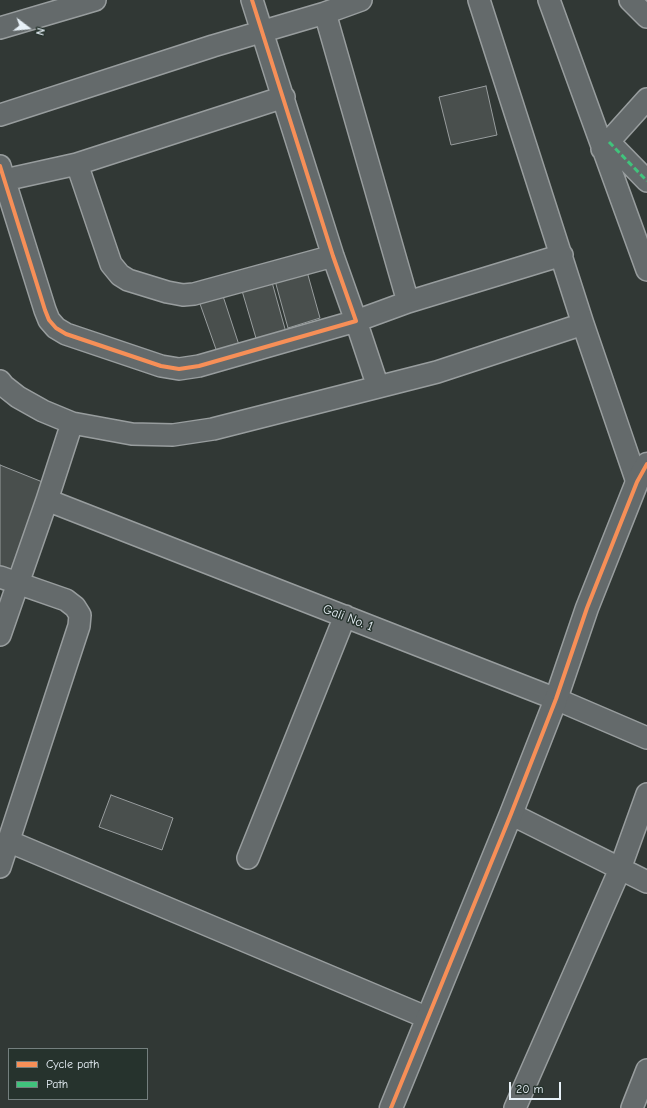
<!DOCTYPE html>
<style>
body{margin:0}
#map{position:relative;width:647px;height:1108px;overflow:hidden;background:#313835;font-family:"Comic Neue",sans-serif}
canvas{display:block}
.legend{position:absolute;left:8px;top:1048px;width:140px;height:52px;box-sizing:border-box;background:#26332d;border:1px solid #747f7e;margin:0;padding:5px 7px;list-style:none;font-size:12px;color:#e8f1f8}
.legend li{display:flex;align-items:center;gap:8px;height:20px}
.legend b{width:20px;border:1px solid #747f7e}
.north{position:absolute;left:8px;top:8px;width:40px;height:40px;-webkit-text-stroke:3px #26332d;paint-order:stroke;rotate:106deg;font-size:11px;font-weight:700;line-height:16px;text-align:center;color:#e8f1f8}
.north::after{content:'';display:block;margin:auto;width:14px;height:18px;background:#e8f1f8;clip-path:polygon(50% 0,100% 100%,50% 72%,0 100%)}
.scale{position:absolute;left:509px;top:1082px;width:52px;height:18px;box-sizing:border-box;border:2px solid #e8f1f8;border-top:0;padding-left:5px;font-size:12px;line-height:14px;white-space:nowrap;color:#e8f1f8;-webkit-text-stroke:3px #26332d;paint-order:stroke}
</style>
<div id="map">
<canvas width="647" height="1108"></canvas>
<ul class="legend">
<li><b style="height:5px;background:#f78f57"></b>Cycle path</li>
<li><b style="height:5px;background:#40c37c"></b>Path</li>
</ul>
<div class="north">N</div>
<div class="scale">20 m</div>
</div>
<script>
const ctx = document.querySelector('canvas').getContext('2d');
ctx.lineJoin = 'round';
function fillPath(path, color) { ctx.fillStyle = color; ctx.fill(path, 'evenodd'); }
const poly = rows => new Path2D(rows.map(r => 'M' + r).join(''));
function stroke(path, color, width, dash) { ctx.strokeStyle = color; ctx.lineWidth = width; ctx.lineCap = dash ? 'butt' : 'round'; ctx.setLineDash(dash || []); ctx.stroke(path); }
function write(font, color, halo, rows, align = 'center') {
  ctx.font = font + ' "Comic Neue",sans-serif'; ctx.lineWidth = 3; ctx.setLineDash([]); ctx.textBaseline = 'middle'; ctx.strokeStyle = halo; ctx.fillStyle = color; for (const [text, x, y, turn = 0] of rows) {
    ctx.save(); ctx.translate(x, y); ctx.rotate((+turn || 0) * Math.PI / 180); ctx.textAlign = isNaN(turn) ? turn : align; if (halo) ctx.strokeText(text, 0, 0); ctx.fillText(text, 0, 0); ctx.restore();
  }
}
const building = poly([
 [486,86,497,135,451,145,439,97,486,86],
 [306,268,320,318,288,328,274,277,306,268],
 [270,275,287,336,258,345,240,284,270,275],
 [222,293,240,348,218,355,199,301,222,293],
 [0,465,45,483,14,576,0,570,0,465],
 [111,795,173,818,162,850,99,827,111,795]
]);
fillPath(building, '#494f4d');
stroke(building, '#989d9e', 1);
const street = poly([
 [479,0,583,324],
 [549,0,647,270],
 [630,0,647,17],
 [325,13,408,302],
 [0,28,95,0],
 [0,115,213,46,325,13,361,0],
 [609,142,647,181],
 [602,149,647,99],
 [77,164,111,264,120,275,128,280,167,292,183,295,194,294,333,256],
 [0,166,45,310,49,320,56,328,66,334,161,366,179,369,199,366,356,321,333,256,252,0],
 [0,181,77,164,284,97],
 [0,381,4,386,18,397,43,411,72,423,132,434,173,435,213,429,437,372,583,324,637,482],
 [378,387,356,321,408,302,562,255],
 [47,500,556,699,647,738],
 [0,577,66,600,75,607,80,615,79,626,0,867],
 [0,635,47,500,72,423],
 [511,814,647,882],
 [8,841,428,1018],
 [248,858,345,616],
 [515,1108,620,869,647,794],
 [632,1108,647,1070]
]);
const secondary = poly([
 [391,1108,511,814,556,699,587,608,637,482,647,464]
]);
stroke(street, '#989d9e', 24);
stroke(secondary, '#989d9e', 25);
stroke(street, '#646a6b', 21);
stroke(secondary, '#646a6b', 22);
stroke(poly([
 [609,142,647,181]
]), '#40c37c', 3, [6, 3]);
stroke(poly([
 [0,166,45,310,49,320,56,328,66,334,161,366,179,369,199,366,356,321,333,256,252,0],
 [391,1108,511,814,556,699,587,608,637,482,647,464]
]), '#f78f57', 4);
write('13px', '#e8f1f8', '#26332d', [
 ["Gali No. 1",348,618,21]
]);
</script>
